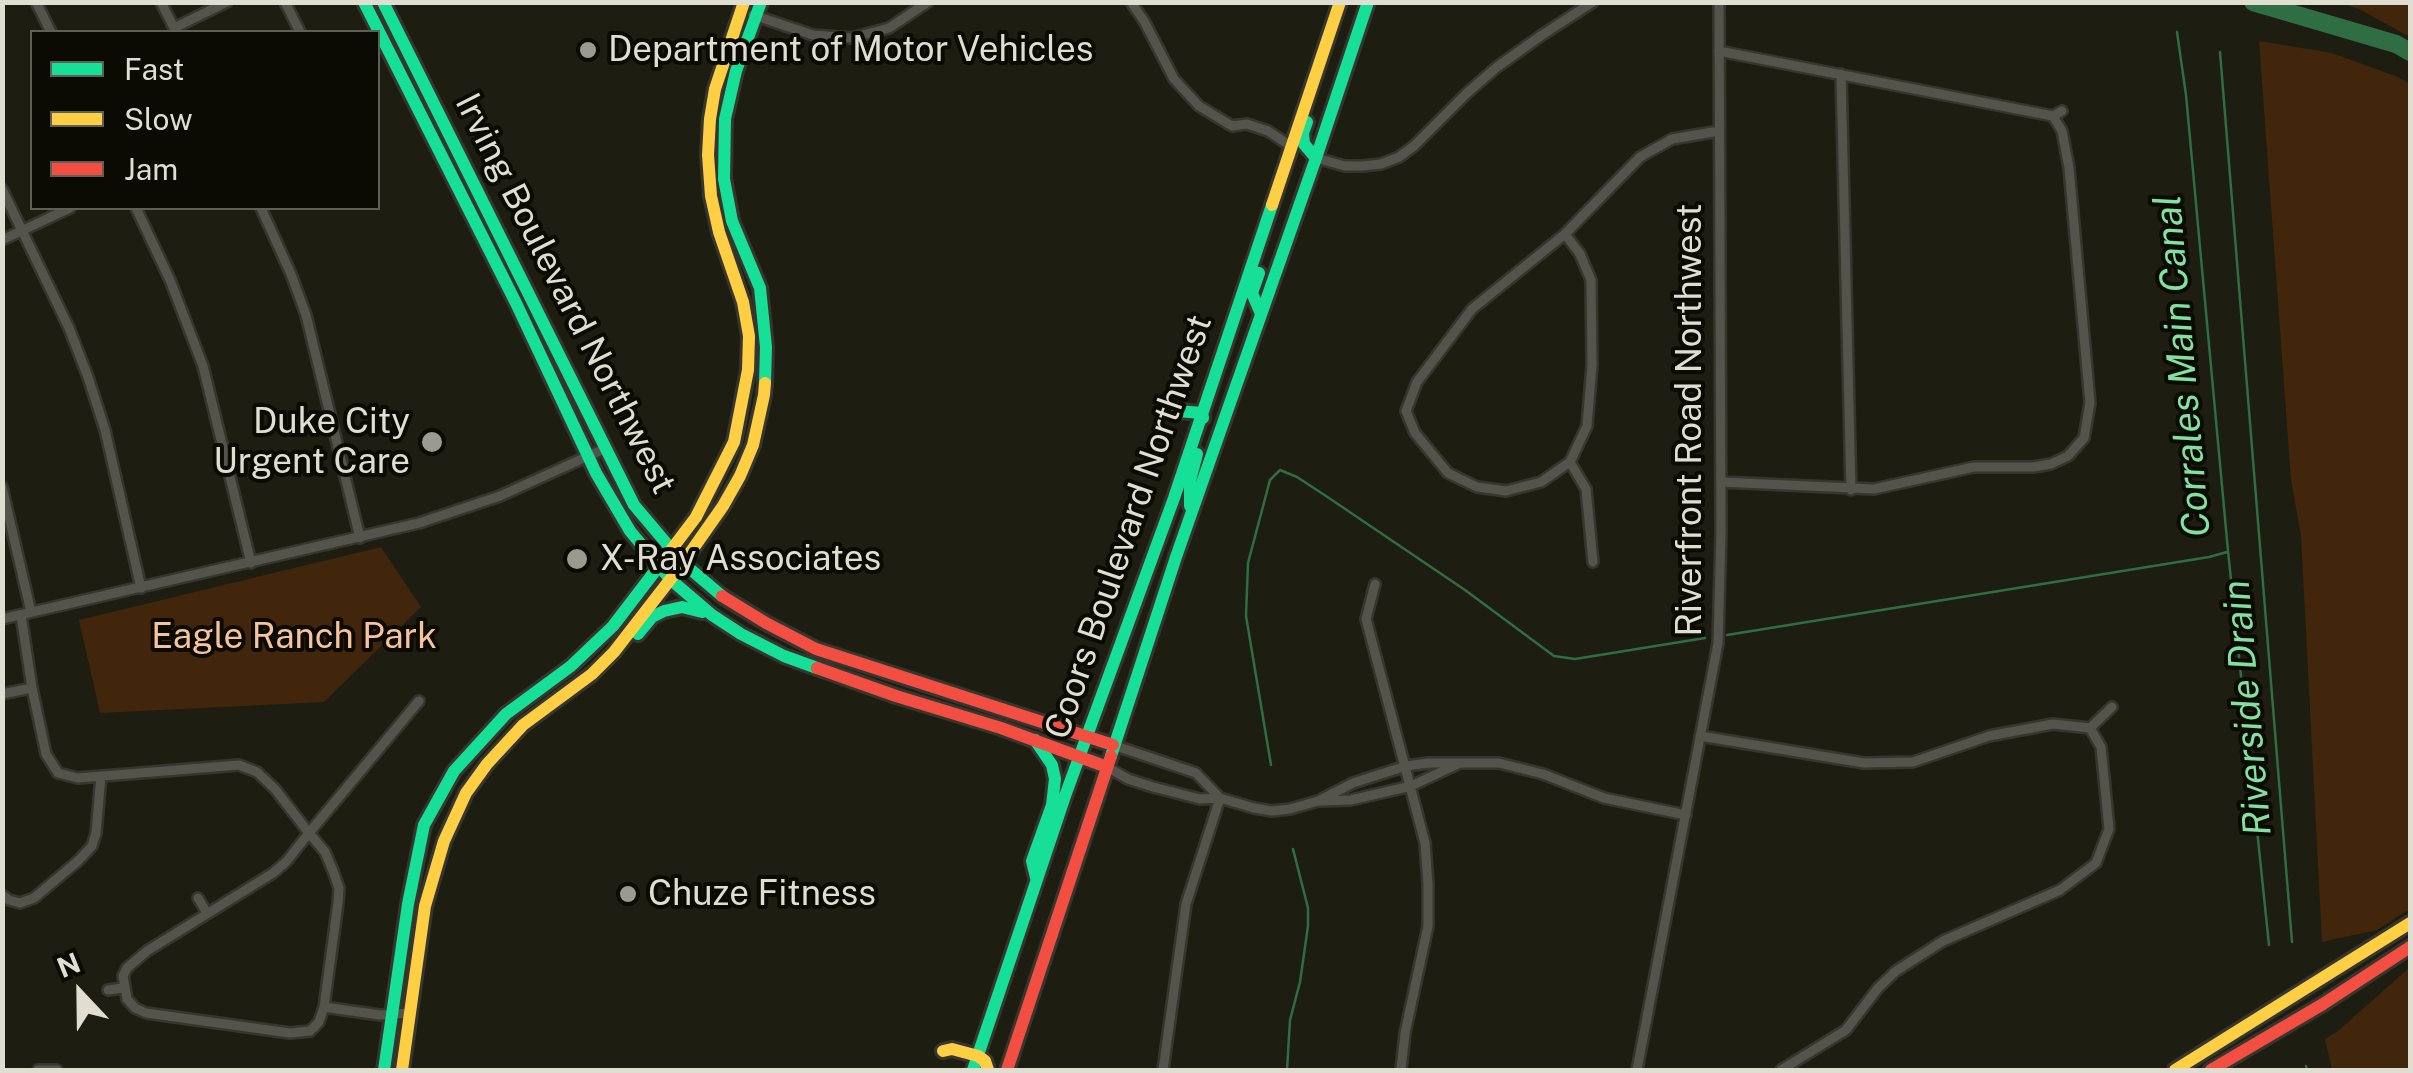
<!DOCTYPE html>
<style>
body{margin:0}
#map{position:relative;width:2413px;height:1073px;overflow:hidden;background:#1d1d11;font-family:"Public Sans",sans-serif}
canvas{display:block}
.frame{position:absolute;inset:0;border:5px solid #dfded1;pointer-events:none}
.legend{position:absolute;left:30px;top:30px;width:350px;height:180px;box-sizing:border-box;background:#0b0a03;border:2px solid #605f55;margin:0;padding:12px 18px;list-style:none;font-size:30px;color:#dfded1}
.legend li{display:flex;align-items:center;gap:20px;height:50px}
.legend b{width:50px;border:2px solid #605f55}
.north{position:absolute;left:30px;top:943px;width:100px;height:100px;-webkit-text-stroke:8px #0b0a03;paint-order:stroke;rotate:338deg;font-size:28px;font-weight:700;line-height:40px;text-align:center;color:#dfded1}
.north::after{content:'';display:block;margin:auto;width:35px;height:45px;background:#dfded1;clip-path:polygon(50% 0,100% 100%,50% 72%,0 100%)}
</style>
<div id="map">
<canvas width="2413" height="1073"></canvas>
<div class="frame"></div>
<ul class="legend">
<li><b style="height:12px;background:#16e098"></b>Fast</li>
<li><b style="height:12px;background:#ffcf43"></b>Slow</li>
<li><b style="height:12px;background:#f24e42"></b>Jam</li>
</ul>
<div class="north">N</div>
</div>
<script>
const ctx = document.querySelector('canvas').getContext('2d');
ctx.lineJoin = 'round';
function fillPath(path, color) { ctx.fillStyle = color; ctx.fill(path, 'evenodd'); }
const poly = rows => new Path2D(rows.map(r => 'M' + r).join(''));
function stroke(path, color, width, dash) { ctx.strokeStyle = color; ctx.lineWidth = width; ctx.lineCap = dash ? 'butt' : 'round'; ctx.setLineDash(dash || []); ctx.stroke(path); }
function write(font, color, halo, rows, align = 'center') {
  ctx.font = font + ' "Public Sans",sans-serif'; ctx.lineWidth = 8; ctx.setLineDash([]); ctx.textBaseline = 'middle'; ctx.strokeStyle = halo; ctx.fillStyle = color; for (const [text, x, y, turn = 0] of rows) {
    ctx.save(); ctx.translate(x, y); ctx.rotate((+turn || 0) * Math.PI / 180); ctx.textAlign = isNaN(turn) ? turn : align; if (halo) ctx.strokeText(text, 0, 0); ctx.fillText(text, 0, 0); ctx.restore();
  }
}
fillPath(poly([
 [2341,3,2410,3,2410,37,2359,9],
 [2259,41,2332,53,2398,77,2410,84,2410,909,2377,930,2322,942,2301,535,2291,480],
 [381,547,421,607,324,702,100,713,79,620],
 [2410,967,2410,1070,2332,1070,2325,1039,2338,1031]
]), '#41260c');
stroke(poly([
 [2177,32,2186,95,2228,551,2269,945],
 [2220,52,2292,942],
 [1727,635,2209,557,2227,552],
 [1271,765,1246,616,1248,563,1270,480,1280,470,1297,477,1326,496,1465,590,1554,656,1575,659,1705,638],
 [2306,1066,2307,1070],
 [1287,1070,1290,1020,1300,982,1308,926,1308,908,1293,849]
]), '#2f6e43', 2.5);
stroke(poly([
 [2253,2,2396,44,2410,52]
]), '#2f6e43', 18);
const street = poly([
 [36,2,51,32],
 [161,2,175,30],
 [285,2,300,32],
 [1131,2,1144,21,1174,79,1199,106,1232,126,1247,124,1268,131,1292,147],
 [753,15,813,35,851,38,889,28,928,2],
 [174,28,227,2],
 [1719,51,2053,116,2062,111],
 [1841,74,1851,490],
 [1316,158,1345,166,1362,166,1381,164,1399,157,1414,146,1467,93,1497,67,1542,35,1593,2],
 [2,189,69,328,88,377,105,430,141,588],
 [136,208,170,280,203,366,251,563],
 [261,208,291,274,306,315,360,538],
 [1565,234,1580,254,1591,280,1592,365,1587,426,1570,462,1586,489,1593,562],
 [2,240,70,208],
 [1570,462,1541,482,1506,491,1477,487,1448,473,1415,433,1406,411,1417,382,1472,309,1565,234,1640,157,1672,139,1719,131],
 [1721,482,1874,489,1974,467,2033,467,2051,464,2068,456,2084,438,2090,403,2069,168,2062,131,2053,116],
 [2,487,31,612],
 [1375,584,1366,619,1425,843,1428,884,1428,926,1405,1033,1401,1070],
 [21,615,32,688,46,754,58,773,78,778,239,765,257,772,275,789,309,833,325,852,333,871,339,888,338,903,324,1007,319,1022,310,1031,290,1033,146,1013,135,1008,127,999,123,976,127,968,147,951,273,873,286,862,309,833,419,701],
 [2,619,419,523,500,496,606,448],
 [2,694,32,688],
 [2090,728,2112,707],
 [1700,736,1864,763,1913,762,1989,736,2053,724,2090,728],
 [1113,745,1196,773,1220,798],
 [1107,767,1128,779,1153,787,1200,799,1220,798,1254,808,1272,811,1290,809,1318,801,1353,783,1406,766,1429,763,1499,763,1543,774,1604,798,1686,815],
 [1320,801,1351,800,1411,786,1458,764],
 [2,895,9,900,20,903,34,898,78,861,92,846,96,833,101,776],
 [198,898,207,913],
 [108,990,123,988],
 [324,1007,380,1015,410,1013],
 [38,1070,57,1070],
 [1163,1070,1186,904,1220,798],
 [1637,1070,1718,643,1721,532,1719,2],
 [1781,1070,1846,1030,1878,988,1896,971,1943,941,2060,890,2096,863,2109,829,2101,747,2090,728]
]);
const fast = poly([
 [364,2,516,303,596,473,630,531,670,579,712,615,741,634,784,656,817,668],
 [383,2,634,505,683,563,722,596],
 [761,2,736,71,725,119,724,179,732,221,760,288,766,347,765,383],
 [1307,122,1303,133,1304,144,1316,158],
 [1259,273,1252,293,1261,314],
 [1177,411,1202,413,1203,418],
 [1190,506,1190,481,1197,454],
 [638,634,652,617,664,611,682,607,702,612],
 [1035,740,1052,765,1055,779,1052,805,1032,861,1036,878],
 [1111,756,1176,557,1316,158,1368,2],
 [384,1070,408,904,424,825,454,771,506,714,571,666,613,626,662,562],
 [973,1070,1065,796,1174,498,1272,205]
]);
const slow = poly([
 [1272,205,1340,2],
 [662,562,696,517,734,442,748,370,749,336,743,302,719,232,711,196,708,155,710,119,715,89,744,2],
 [943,1051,952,1049,978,1056,985,1061,988,1070],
 [402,1070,425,906,444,841,466,793,487,764,523,725,592,674,614,652,683,563,723,506,740,476,753,445,764,395,765,383],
 [2175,1070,2410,923]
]);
const jam = poly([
 [722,596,766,623,816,649,1113,745],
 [817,668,896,696,1001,728,1107,767],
 [1007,1070,1111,756],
 [2211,1070,2323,1004,2410,947]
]);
stroke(street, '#36362e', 14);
stroke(fast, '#36362e', 18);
stroke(slow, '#36362e', 18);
stroke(jam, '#36362e', 18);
stroke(street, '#54544c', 9);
stroke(fast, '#16e098', 12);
stroke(slow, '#ffcf43', 12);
stroke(jam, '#f24e42', 12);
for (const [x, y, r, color] of [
 [588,50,10,"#9b9a8e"],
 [432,442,12,"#9b9a8e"],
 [577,559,12,"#9b9a8e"],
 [628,894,10,"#9b9a8e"]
]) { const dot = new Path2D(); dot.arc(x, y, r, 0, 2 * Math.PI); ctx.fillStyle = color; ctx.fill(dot); stroke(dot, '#0b0a03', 4); }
write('35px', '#dfded1', '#0b0a03', [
 ["Department of Motor Vehicles",608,50],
 ["Duke City",410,422,"right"],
 ["Urgent Care",410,462,"right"],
 ["X-Ray Associates",600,559],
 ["Chuze Fitness",648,894]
], 'left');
write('35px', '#dfded1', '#0b0a03', [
 ["Irving Boulevard Northwest",565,294,63],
 ["Riverfront Road Northwest",1690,420,-90],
 ["Coors Boulevard Northwest",1129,527,-71]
]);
write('35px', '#f7c39c', '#0b0a03', [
 ["Eagle Ranch Park",294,637]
]);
write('italic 38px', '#82e19e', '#0b0a03', [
 ["Corrales Main Canal",2183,366,-95],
 ["Riverside Drain",2248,708,-95]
]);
</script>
